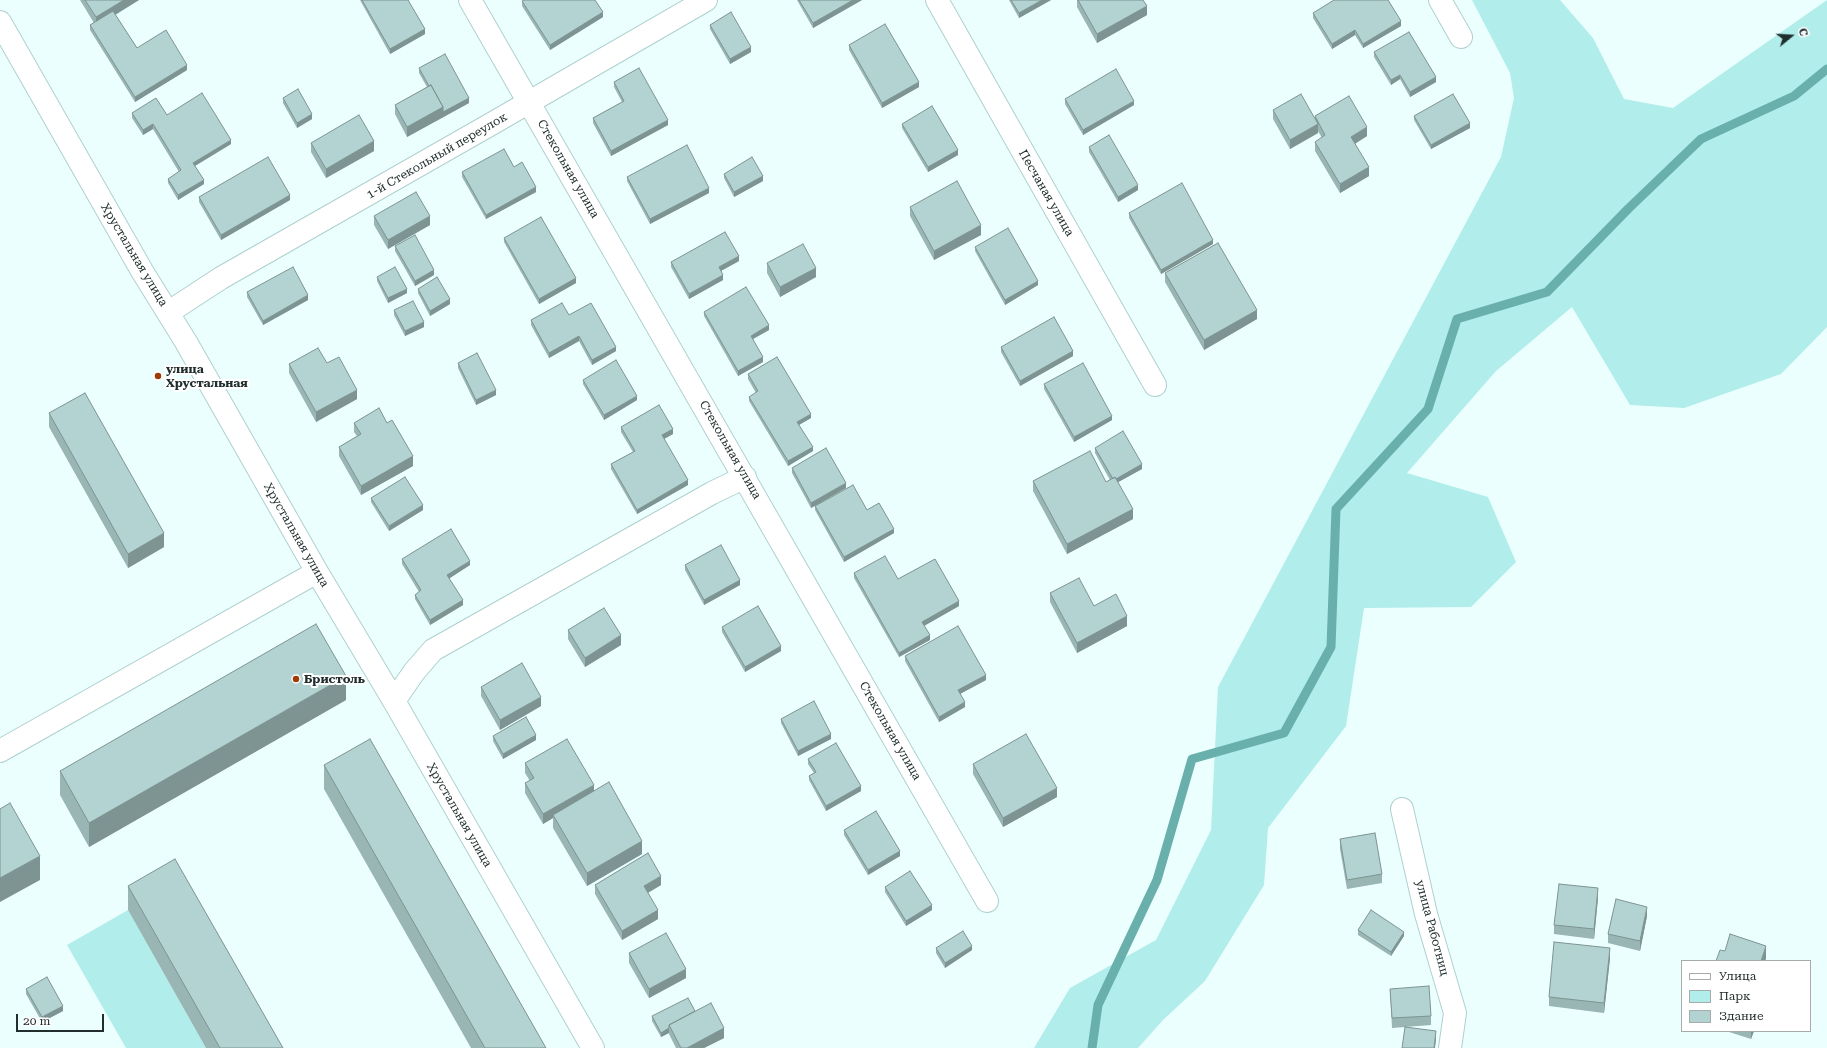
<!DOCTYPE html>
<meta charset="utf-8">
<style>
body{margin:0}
#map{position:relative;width:1827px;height:1048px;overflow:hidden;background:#ebfffe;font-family:"Roboto Serif",serif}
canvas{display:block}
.legend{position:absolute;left:1681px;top:960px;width:130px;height:72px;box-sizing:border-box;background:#fff;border:1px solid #a6abab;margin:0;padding:5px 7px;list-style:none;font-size:12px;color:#212e2d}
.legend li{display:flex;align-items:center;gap:8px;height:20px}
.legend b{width:20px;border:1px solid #a6abab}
.north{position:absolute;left:1771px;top:16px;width:40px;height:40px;-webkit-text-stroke:3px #fff;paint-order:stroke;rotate:72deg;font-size:11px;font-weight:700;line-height:16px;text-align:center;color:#212e2d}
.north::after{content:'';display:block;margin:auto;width:14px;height:18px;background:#212e2d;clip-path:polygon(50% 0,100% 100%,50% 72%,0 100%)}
.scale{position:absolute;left:16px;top:1014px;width:88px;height:18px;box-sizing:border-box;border:2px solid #212e2d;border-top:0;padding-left:5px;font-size:12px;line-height:14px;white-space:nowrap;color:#212e2d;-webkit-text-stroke:3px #fff;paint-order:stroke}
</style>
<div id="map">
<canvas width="1827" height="1048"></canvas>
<ul class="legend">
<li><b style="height:5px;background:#fff"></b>Улица</li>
<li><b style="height:11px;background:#b1edea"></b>Парк</li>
<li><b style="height:11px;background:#b2d3d1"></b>Здание</li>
</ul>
<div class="north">С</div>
<div class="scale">20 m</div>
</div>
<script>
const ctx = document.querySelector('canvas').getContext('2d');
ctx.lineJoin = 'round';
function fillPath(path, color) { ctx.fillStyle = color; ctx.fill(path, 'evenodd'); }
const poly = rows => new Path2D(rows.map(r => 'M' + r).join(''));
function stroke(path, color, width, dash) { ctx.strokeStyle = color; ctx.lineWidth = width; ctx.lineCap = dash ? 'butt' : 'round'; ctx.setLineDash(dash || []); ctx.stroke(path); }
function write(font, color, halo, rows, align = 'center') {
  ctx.font = font + ' "Roboto Serif",serif'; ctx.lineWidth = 4; ctx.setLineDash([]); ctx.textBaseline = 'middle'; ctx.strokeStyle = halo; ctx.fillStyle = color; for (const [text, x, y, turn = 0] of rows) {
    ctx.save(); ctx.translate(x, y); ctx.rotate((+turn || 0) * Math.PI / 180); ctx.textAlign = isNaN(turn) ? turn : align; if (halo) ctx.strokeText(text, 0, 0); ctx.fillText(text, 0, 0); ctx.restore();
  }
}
fillPath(poly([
 [1472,0,1560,0,1593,38,1624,99,1673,108,1827,0,1827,327,1781,374,1684,408,1630,405,1572,307,1496,371,1407,473,1488,497,1516,562,1471,607,1364,608,1346,726,1268,828,1264,885,1205,981,1163,1020,1138,1048,1034,1048,1070,988,1156,940,1211,830,1218,687,1501,157,1514,98,1510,73],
 [128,910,206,1048,126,1048,67,945]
]), '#b1edea');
stroke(poly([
 [1092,1048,1098,1005,1157,880,1192,759,1284,733,1331,647,1336,509,1428,409,1457,319,1547,292,1628,209,1701,139,1794,96,1827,69]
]), '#69b0ad', 9);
const street = poly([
 [470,0,987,901],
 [937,0,1155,385],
 [1440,0,1461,37],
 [0,22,142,271,186,342,317,572,394,701,593,1048],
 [169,312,221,278,493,123,706,0],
 [394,701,414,672,433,650,712,493,745,477],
 [0,751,317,572],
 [1402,809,1426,914,1455,1013,1450,1048]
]);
stroke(street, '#afd0ce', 24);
stroke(street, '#fff', 22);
fillPath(poly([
 [80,0,139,0,115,14,137,48,187,70,135,102,90,30,90,25,94,23],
 [360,0,408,0,425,34,390,54],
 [797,0,862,0,813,28],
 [1009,0,1051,0,1019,18],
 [1077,0,1143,0,1147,15,1097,43,1077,7],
 [522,1,603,17,550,50,522,6],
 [1313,13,1401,26,1363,48,1355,35,1332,49,1313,18],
 [710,25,751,52,730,64,710,29],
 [849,45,919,87,882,108,849,50],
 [1374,52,1436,82,1410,97,1400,79,1391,85,1374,57],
 [419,68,469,103,407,137,395,114,395,105,427,87,419,73],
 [614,82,668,125,611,156,593,123,593,118,622,102,614,87],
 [283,98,312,119,297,128,283,103],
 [1065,99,1134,105,1083,135,1065,104],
 [1273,110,1315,119,1315,116,1367,136,1355,144,1369,176,1340,193,1315,151,1315,142,1322,138,1318,131,1318,133,1290,149,1273,119],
 [132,113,167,115,231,144,195,166,204,184,178,200,168,183,168,179,179,172,153,129,143,135,132,118],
 [1414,116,1470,128,1431,149,1414,120],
 [902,124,958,155,928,172,902,128],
 [311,143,374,151,326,178,311,152],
 [1089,147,1138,190,1118,202,1089,152],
 [514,167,536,192,486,219,462,177,462,172],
 [724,174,763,181,734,197,724,178],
 [627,177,709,193,650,224,627,181],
 [199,197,290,200,221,240,199,202],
 [910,207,981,235,934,260,910,216],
 [1129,213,1213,244,1161,274,1129,218],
 [374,216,430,225,388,249,374,225],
 [504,238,576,283,539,304,504,242],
 [395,246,434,275,415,286,395,251],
 [975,247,1038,285,1005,305,975,251],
 [739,261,721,271,723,280,689,299,671,267,671,262],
 [767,263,816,277,780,297,767,273],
 [1165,273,1257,319,1204,350,1165,282],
 [377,277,407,293,388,303,377,281],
 [418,289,450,304,430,316,418,293],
 [247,292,308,300,263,325,247,297],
 [394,310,424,327,405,336,394,315],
 [704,312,769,330,753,339,763,362,738,376,704,316],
 [569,315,616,351,592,365,579,341,549,358,531,325,531,320],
 [1001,347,1073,356,1020,386,1001,352],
 [327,363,357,399,316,422,289,373,289,364],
 [458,363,496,395,476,405,458,368],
 [748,374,811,418,799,425,813,451,788,466,749,401,749,397,756,393,748,379],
 [583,380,637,400,604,420,583,384],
 [1044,384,1112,420,1074,442,1044,389],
 [49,413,164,547,128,568,49,427],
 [354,423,387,423,413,466,361,495,339,456,339,447,357,436,354,432],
 [621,427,673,434,664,439,688,485,637,514,611,469,611,464,633,452,621,432],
 [1095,448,1142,469,1118,482,1133,519,1067,554,1033,491,1033,481,1106,482,1110,480,1095,453],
 [792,468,846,488,811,508,792,473],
 [371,498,423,510,389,531,371,502],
 [815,506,867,510,894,533,844,562,815,510],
 [402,559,470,565,449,578,463,605,430,625,415,599,415,595,419,592,402,564],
 [685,565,740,585,704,605,685,570],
 [854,573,898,579,959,606,924,626,930,640,899,657,854,578],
 [1050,593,1094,606,1127,626,1077,653,1050,602],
 [722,627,781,651,745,672,722,632],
 [568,630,621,645,585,667,568,639],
 [905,656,986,680,960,694,965,707,939,722,905,661],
 [481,687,541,706,500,730,481,696],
 [346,700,89,847,60,795,60,771],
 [781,719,831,739,798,756,781,723],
 [493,736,536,740,503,759,493,741],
 [808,759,861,791,826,811,809,780,809,776,814,773,808,764],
 [525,763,594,791,642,854,587,886,553,828,553,818,543,824,525,793,525,783,530,781,525,773],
 [973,764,1057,797,1003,827,973,774],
 [324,765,546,1048,471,1048,324,789],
 [844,830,900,856,868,875,844,835],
 [1340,839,1382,874,1382,883,1347,889,1340,849],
 [595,885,661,885,648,893,658,919,622,940,595,894],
 [128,886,283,1048,206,1048,128,910],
 [885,887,932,910,906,926,885,892],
 [1598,898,1594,939,1554,934,1554,925],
 [1647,916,1640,951,1608,943,1608,934],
 [1358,930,1404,936,1391,956,1358,935],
 [936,948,972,950,945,968,936,953],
 [629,953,686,978,649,998,629,963],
 [1610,958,1604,1013,1549,1006,1549,997],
 [26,989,63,1011,42,1022,26,994],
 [1390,989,1431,1016,1431,1025,1392,1028],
 [695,1011,724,1038,704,1048,676,1048,669,1034,669,1033,661,1037,652,1021,652,1016],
 [1726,1031,1754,1031,1751,1039]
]), '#99b5b4');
fillPath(poly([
 [124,0,139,0,96,27,96,17],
 [853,0,862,0,813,28,813,23],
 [1042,0,1051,0,1019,18,1019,13],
 [1147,6,1147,15,1097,43,1097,34],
 [603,12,603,17,550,50,550,45],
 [1401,21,1401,26,1363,48,1363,44],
 [425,29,425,34,390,54,390,49],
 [1355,30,1355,35,1332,49,1332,44],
 [751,47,751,52,730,64,730,59],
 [187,65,187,70,135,102,135,97],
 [1400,75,1400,79,1391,85,1391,80],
 [1436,77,1436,82,1410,97,1410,92],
 [919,82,919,87,882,108,882,103],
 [469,98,469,103,407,137,407,127,443,107],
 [1134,101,1134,105,1083,135,1083,130],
 [312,114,312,119,297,128,297,123],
 [668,120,668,125,611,156,611,151],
 [1470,123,1470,128,1431,149,1431,145],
 [153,124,153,129,143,135,143,130],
 [1318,124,1318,133,1290,149,1290,140],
 [1367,127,1367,136,1351,146,1351,137],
 [231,140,231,144,193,167,193,163],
 [374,141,374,151,326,178,326,169],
 [958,150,958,155,928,172,928,167],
 [1369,167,1369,176,1340,193,1340,184],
 [763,176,763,181,734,197,734,192],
 [204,180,204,184,178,200,178,195],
 [1138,185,1138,190,1118,202,1118,197],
 [536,187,536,192,486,219,486,215],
 [709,188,709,193,650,224,650,219],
 [290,195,290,200,221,240,221,235],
 [430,216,430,225,388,249,388,240],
 [981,225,981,235,934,260,934,251],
 [1213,240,1213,244,1161,274,1161,270],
 [739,256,739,261,719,272,719,267],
 [816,268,816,277,780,297,780,287],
 [434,270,434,275,415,286,415,281],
 [723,275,723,280,689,299,689,294],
 [576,278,576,283,539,304,539,299],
 [1038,281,1038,285,1005,305,1005,300],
 [407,289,407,293,388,303,388,298],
 [308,295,308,300,263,325,263,321],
 [450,299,450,304,430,316,430,311],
 [1257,310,1257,319,1204,350,1204,340],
 [424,322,424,327,405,336,405,331],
 [769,325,769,330,751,340,751,336],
 [579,336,579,341,549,358,549,353],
 [616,347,616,351,592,365,592,360],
 [1073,351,1073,356,1020,386,1020,381],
 [763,357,763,362,738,376,738,371],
 [357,390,357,399,316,422,316,412],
 [496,390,496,395,476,405,476,400],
 [637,396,637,400,604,420,604,415],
 [811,414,811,418,797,426,797,422],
 [1112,416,1112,420,1074,442,1074,437],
 [673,429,673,434,662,440,662,435],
 [813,447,813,451,788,466,788,461],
 [413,456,413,466,361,495,361,486],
 [1142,464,1142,469,1113,485,1113,480],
 [688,480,688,485,637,514,637,510],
 [846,483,846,488,811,508,811,503],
 [423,505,423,510,389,531,389,526],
 [1133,509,1133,519,1067,554,1067,544],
 [894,529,894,533,844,562,844,557],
 [164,533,164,547,128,568,128,554],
 [470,561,470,565,447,580,447,575],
 [740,580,740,585,704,605,704,600],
 [463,600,463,605,430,625,430,620],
 [959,601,959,606,922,627,922,622],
 [1127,616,1127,626,1077,653,1077,643],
 [621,635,621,645,585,667,585,658],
 [930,635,930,640,899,657,899,653],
 [781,646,781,651,745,672,745,667],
 [986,675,986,680,958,695,958,690],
 [346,676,346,700,89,847,89,823],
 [541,697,541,706,500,730,500,720],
 [965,702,965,707,939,722,939,717],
 [831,734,831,739,798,756,798,751],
 [536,735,536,740,503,759,503,754],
 [594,785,594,794,553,815,553,818,543,824,543,814],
 [861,786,861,791,826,811,826,806],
 [1057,788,1057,797,1003,827,1003,818],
 [642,841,642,854,587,886,587,873],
 [900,851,900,856,868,875,868,870],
 [40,856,40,880,0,902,0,878],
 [661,876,661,885,644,895,644,886],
 [1598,888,1598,898,1594,939,1594,929],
 [932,905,932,910,906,926,906,921],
 [1647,907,1647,916,1640,951,1640,941],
 [658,910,658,919,622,940,622,931],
 [1404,932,1404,936,1391,956,1391,952],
 [972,946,972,950,945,968,945,963],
 [1766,946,1766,959,1765,961,1761,961],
 [1610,948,1610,958,1604,1013,1604,1003],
 [686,969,686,978,649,998,649,989],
 [63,1006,63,1011,42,1022,42,1017],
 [669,1028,669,1033,661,1037,661,1033],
 [724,1028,724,1038,704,1048,687,1048],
 [1436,1031,1436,1040,1435,1048,1434,1048],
 [1751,1031,1754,1031,1751,1039]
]), '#7d9492');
const building = poly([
 [85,0,124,0,96,17,85,0],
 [362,0,408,0,425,29,390,49,362,0],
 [524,0,595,0,603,12,550,45,522,1,524,0],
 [799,0,853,0,813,23,799,0],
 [1011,0,1042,0,1019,13,1011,0],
 [1078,0,1143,0,1147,6,1097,34,1078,0],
 [1334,0,1388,0,1401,21,1363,44,1355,30,1332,44,1313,13,1334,0],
 [113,11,137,48,166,30,187,65,135,97,90,25,113,11],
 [731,12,751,47,730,59,710,25,731,12],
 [885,24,919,82,882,103,849,45,885,24],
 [1409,32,1436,77,1410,92,1400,75,1391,80,1374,52,1409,32],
 [445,54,469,98,443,112,443,107,431,85,429,86,419,68,445,54],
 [639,68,668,120,611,151,593,118,624,101,614,82,639,68],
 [1116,69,1134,101,1083,130,1065,99,1116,69],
 [431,85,443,107,407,127,395,105,431,85],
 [298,89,312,114,297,123,283,98,298,89],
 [202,93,231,140,193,163,204,180,178,195,168,179,181,170,153,124,143,130,132,113,156,98,167,115,202,93],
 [1301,94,1318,124,1290,140,1273,110,1301,94],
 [1453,94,1470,123,1431,145,1414,116,1453,94],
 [1349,96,1367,127,1351,137,1369,167,1340,184,1315,142,1325,135,1315,116,1349,96],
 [932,106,958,150,928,167,902,124,932,106],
 [359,115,374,141,326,169,311,143,359,115],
 [1109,135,1138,185,1118,197,1089,147,1109,135],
 [687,145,709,188,650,219,627,177,687,145],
 [504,149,514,167,522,162,536,187,486,215,462,172,504,149],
 [268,157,290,195,221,235,199,197,268,157],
 [752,157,763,176,734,192,724,174,752,157],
 [957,181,981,225,934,251,910,207,957,181],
 [1182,183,1213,240,1161,270,1129,213,1182,183],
 [416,192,430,216,388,240,374,216,416,192],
 [541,217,576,278,539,299,504,238,541,217],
 [1008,228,1038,281,1005,300,975,247,1008,228],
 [725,232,739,256,719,267,723,275,689,294,671,262,725,232],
 [415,235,434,270,415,281,395,246,415,235],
 [1218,243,1257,310,1204,340,1165,273,1218,243],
 [803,244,816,268,780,287,767,263,803,244],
 [293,267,308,295,263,321,247,292,293,267],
 [395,267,407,289,388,298,377,277,395,267],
 [437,277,450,299,430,311,418,289,437,277],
 [746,287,769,325,751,336,763,357,738,371,704,312,746,287],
 [413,301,424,322,405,331,394,310,413,301],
 [562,303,569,315,591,303,616,347,592,360,579,336,549,353,531,320,562,303],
 [1054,317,1073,351,1020,381,1001,347,1054,317],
 [318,348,327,363,339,357,357,390,316,412,289,364,318,348],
 [477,353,496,390,476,400,458,363,477,353],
 [777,357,811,414,797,422,813,447,788,461,749,397,758,391,748,374,777,357],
 [616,360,637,396,604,415,583,380,616,360],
 [1083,363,1112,416,1074,437,1044,384,1083,363],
 [85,393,164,533,128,554,49,413,85,393],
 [659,405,673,429,662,435,688,480,637,510,611,464,635,451,621,427,659,405],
 [379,408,387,423,392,420,413,456,361,486,339,447,361,434,354,423,379,408],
 [1123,431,1142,464,1116,479,1115,477,1113,479,1095,448,1123,431],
 [826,448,846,483,811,503,792,468,826,448],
 [1090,451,1106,482,1115,477,1133,509,1067,544,1033,481,1090,451],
 [405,477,423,505,389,526,371,498,405,477],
 [853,485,867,510,879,503,894,529,844,557,815,506,853,485],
 [451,529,470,561,447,575,463,600,430,620,415,595,421,590,402,559,451,529],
 [721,545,740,580,704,600,685,565,721,545],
 [885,556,898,579,935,559,959,601,922,622,930,635,899,653,854,573,885,556],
 [1079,578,1094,606,1116,594,1127,616,1077,643,1050,593,1079,578],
 [758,606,781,646,745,667,722,627,758,606],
 [604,608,621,635,585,658,568,630,604,608],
 [316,624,346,676,89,823,60,771,316,624],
 [958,626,986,675,958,690,965,702,939,717,905,656,958,626],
 [522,663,541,697,500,720,481,687,522,663],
 [814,701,831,734,798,751,781,719,814,701],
 [526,717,536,735,503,754,493,736,526,717],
 [1026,734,1057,788,1003,818,973,764,1026,734],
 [370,739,546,1048,485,1048,324,765,370,739],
 [567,739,594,785,543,814,525,783,534,778,525,763,567,739],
 [836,743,861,786,826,806,809,776,816,772,808,759,836,743],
 [609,782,642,841,587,873,553,815,609,782],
 [10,803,40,856,0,878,0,809,10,803],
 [876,811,900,851,868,870,844,830,876,811],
 [1375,833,1382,874,1347,880,1340,839,1375,833],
 [648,853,661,876,644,886,658,910,622,931,595,885,648,853],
 [175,859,283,1048,220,1048,128,886,175,859],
 [910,871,932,905,906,921,885,887,910,871],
 [1559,884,1598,888,1594,929,1554,925,1559,884],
 [1616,899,1647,907,1640,941,1608,934,1616,899],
 [1371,910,1404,932,1391,952,1358,930,1371,910],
 [963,931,972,946,945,963,936,948,963,931],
 [666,933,686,969,649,989,629,953,666,933],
 [1730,934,1766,946,1761,961,1716,961,1720,950,1725,951,1730,934],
 [1554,942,1610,948,1604,1003,1549,997,1554,942],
 [47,977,63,1006,42,1017,26,989,47,977],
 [1429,986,1431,1016,1392,1018,1390,989,1429,986],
 [688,998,695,1011,669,1025,669,1028,661,1033,652,1016,688,998],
 [711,1003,724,1028,687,1048,681,1048,669,1025,711,1003],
 [1405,1027,1436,1031,1434,1048,1402,1048,1405,1027]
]);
fillPath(building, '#b2d3d1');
stroke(building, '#7d9492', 1);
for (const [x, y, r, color] of [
 [158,376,4,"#9f3c04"],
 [296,679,4,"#9f3c04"]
]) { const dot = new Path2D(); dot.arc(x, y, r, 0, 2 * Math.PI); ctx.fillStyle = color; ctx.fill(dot); stroke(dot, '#fff', 1.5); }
write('12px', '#212e2d', '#fff', [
 ["1-й Стекольный переулок",437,156,-30],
 ["Стекольная улица",568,169,60],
 ["Песчаная улица",1046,193,60],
 ["Хрустальная улица",134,255,59],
 ["Стекольная улица",730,450,60],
 ["Хрустальная улица",296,535,60],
 ["Стекольная улица",890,731,60],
 ["Хрустальная улица",459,815,60],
 ["улица Работниц",1432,928,75]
]);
write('bold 12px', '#212e2d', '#fff', [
 ["улица",166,369],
 ["Хрустальная",166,383],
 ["Бристоль",304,679]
], 'left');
</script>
